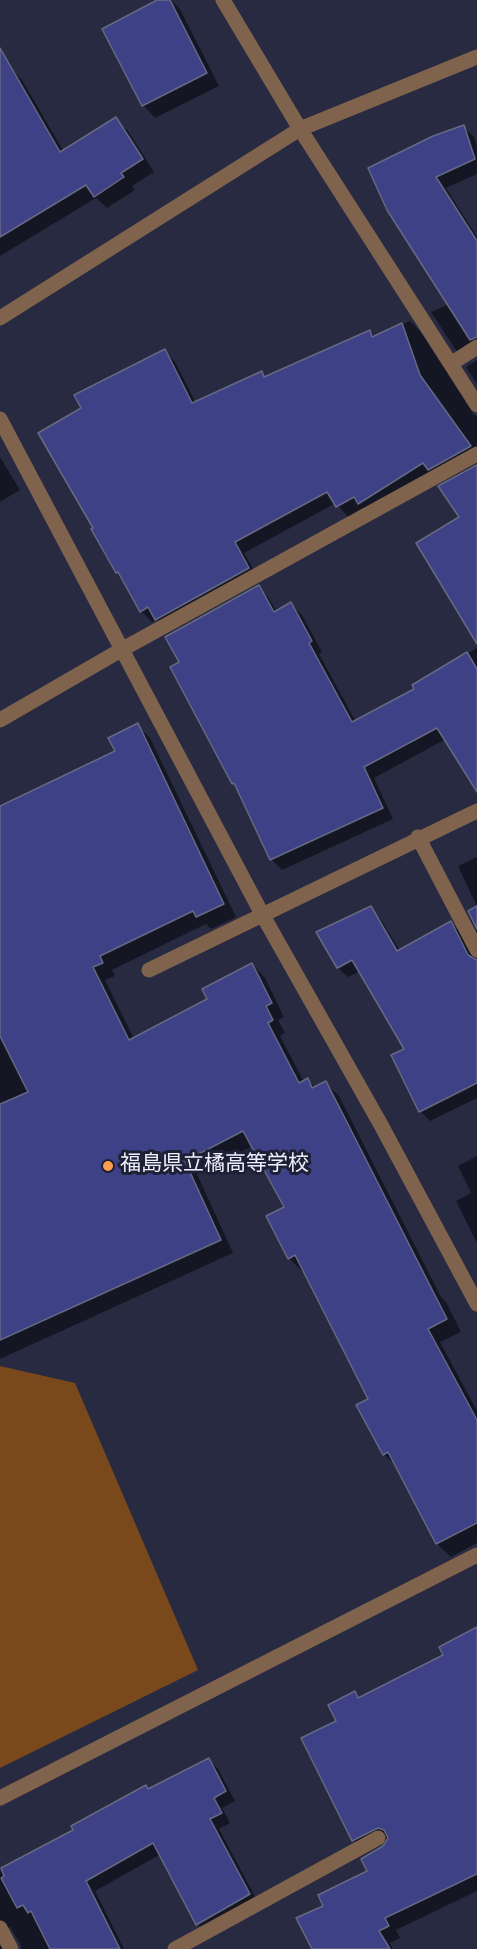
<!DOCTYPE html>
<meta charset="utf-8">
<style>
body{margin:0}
canvas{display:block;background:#272a41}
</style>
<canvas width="477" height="1949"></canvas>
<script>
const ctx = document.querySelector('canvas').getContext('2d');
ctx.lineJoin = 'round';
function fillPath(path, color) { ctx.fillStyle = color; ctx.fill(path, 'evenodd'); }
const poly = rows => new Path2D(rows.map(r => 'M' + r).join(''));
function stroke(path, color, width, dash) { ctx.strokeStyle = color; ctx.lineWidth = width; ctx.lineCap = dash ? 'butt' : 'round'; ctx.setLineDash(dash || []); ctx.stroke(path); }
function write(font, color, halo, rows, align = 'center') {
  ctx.font = font + ' Overpass,"Noto Sans JP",sans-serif'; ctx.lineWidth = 6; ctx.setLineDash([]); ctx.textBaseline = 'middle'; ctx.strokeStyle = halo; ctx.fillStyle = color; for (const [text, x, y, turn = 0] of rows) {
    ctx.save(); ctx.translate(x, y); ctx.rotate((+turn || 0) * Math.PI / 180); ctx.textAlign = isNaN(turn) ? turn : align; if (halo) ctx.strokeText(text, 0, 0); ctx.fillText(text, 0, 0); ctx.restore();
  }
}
fillPath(poly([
 [0,1366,75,1383,198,1670,0,1768]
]), '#79491c');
fillPath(poly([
 [160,0,171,0,180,9,219,86,155,118,143,105],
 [0,53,10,67,22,80,64,152,115,119,128,131,154,172,132,186,135,190,107,208,96,198,0,256],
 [463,127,474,137,477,146,477,174,446,188,477,237,477,354,465,360,455,349,431,312,449,304,387,207],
 [410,321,421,332,474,415,477,416,477,459,370,514,364,508,348,517,336,503,244,553,259,579,167,630,157,619,152,622,141,611,122,578,117,572,95,528,83,408,165,351,175,362,196,403,261,373,266,378,370,332,375,337],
 [477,360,477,384,466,367],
 [0,457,20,490,0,502],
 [259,587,269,598,277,612,291,604,302,615,322,652,319,654,356,722,416,689,414,685,477,648,477,788,446,739,374,778,393,819,282,870,271,859,237,787,233,783,181,663],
 [137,725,150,738,236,917,211,929,206,924,112,970,115,976,105,980,134,1039,209,1000,252,964,265,978,284,1017,278,1020,285,1033,280,1036,304,1082,307,1080,316,1088,326,1083,339,1096,441,1297,446,1302,461,1332,440,1342,477,1411,477,1543,451,1557,437,1544,397,1467,384,1454,370,1399,305,1270,302,1271,289,1258,286,1208,253,1146,197,1174,233,1253,0,1359,0,808,117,751],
 [477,857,477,907,458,866],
 [370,908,380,918,400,951,451,923,461,933,477,961,477,1081,422,1109,422,1112,477,1084,477,1098,430,1121,420,1111,406,1049,360,971,348,977,339,969,359,957,358,955,339,966,339,968,318,933],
 [477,1156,477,1243,456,1201,471,1193,458,1166],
 [477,1627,477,1891,396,1930,400,1938,390,1943,393,1949,314,1949,325,1906,369,1872,388,1841,365,1852,353,1840,338,1721,354,1693,360,1699,445,1656],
 [209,1759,218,1769,235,1801,222,1808,230,1823,219,1829,259,1904,207,1933,197,1924,161,1854,95,1891,124,1949,21,1949,21,1945,10,1927,1,1932,4,1949,0,1949,0,1871]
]), '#0007');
const building = poly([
 [157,0,170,0,207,73,142,106,102,29,157,0],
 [0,48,60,152,116,117,143,159,121,173,124,177,94,197,86,185,0,237,0,48],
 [464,125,475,159,436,177,477,241,477,337,470,340,387,210,368,168,433,136,464,125],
 [402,323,420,375,471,446,428,470,423,463,358,504,354,497,336,507,327,492,235,542,249,568,155,620,148,607,140,612,118,572,116,573,91,529,93,528,38,433,81,408,74,395,165,349,192,403,262,371,264,377,370,330,372,337,402,323],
 [477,465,477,644,416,543,459,517,438,486,477,465],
 [259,585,274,612,291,602,312,641,309,643,352,722,414,689,412,685,467,652,477,669,477,792,437,728,364,767,383,808,270,860,234,783,232,784,170,667,179,662,165,637,259,585],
 [138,723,224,904,196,917,193,911,100,956,103,963,93,967,129,1040,207,999,202,989,252,963,272,1003,266,1006,273,1020,268,1023,299,1083,308,1078,312,1088,326,1081,447,1319,428,1329,477,1420,477,1523,436,1544,388,1452,383,1455,356,1405,368,1399,295,1255,288,1259,266,1216,284,1207,243,1131,185,1161,221,1240,0,1340,0,1104,28,1092,0,1036,0,806,115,751,108,738,138,723],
 [371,906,397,951,451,921,468,955,477,960,477,1083,419,1112,391,1055,404,1049,352,960,337,968,316,932,371,906],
 [477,906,477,929,468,911,477,906],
 [477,1627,477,1874,385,1918,389,1926,379,1931,390,1949,312,1949,296,1918,323,1906,318,1895,367,1871,361,1859,383,1846,388,1838,384,1830,378,1828,352,1841,301,1738,336,1721,328,1705,355,1691,358,1698,443,1655,439,1647,477,1627],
 [209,1758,226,1791,214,1798,222,1813,210,1819,250,1894,196,1925,153,1843,86,1881,120,1949,50,1949,31,1911,28,1913,23,1905,17,1908,1,1878,4,1876,1,1868,73,1830,71,1826,146,1785,148,1789,209,1758]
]);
fillPath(building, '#3e4185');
stroke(building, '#656983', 1.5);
stroke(poly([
 [223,0,300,129,477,405],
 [452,363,477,347],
 [0,419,262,914,381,1125,477,1304],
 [0,720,121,650,477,454],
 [418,837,477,950],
 [149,970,477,811],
 [0,1798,477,1555],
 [0,1928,11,1949],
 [175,1949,378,1838]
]), '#80634d', 15);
stroke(poly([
 [0,318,300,129,477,57]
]), '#80634d', 15);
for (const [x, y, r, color] of [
 [108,1166,6,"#fa9f4e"]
]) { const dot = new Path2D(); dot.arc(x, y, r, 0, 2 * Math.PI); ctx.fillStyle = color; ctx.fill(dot); stroke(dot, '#1e2036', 2); }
write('21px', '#eef0fd', '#1e2036', [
 ["福島県立橘高等学校",120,1166]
], 'left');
</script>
